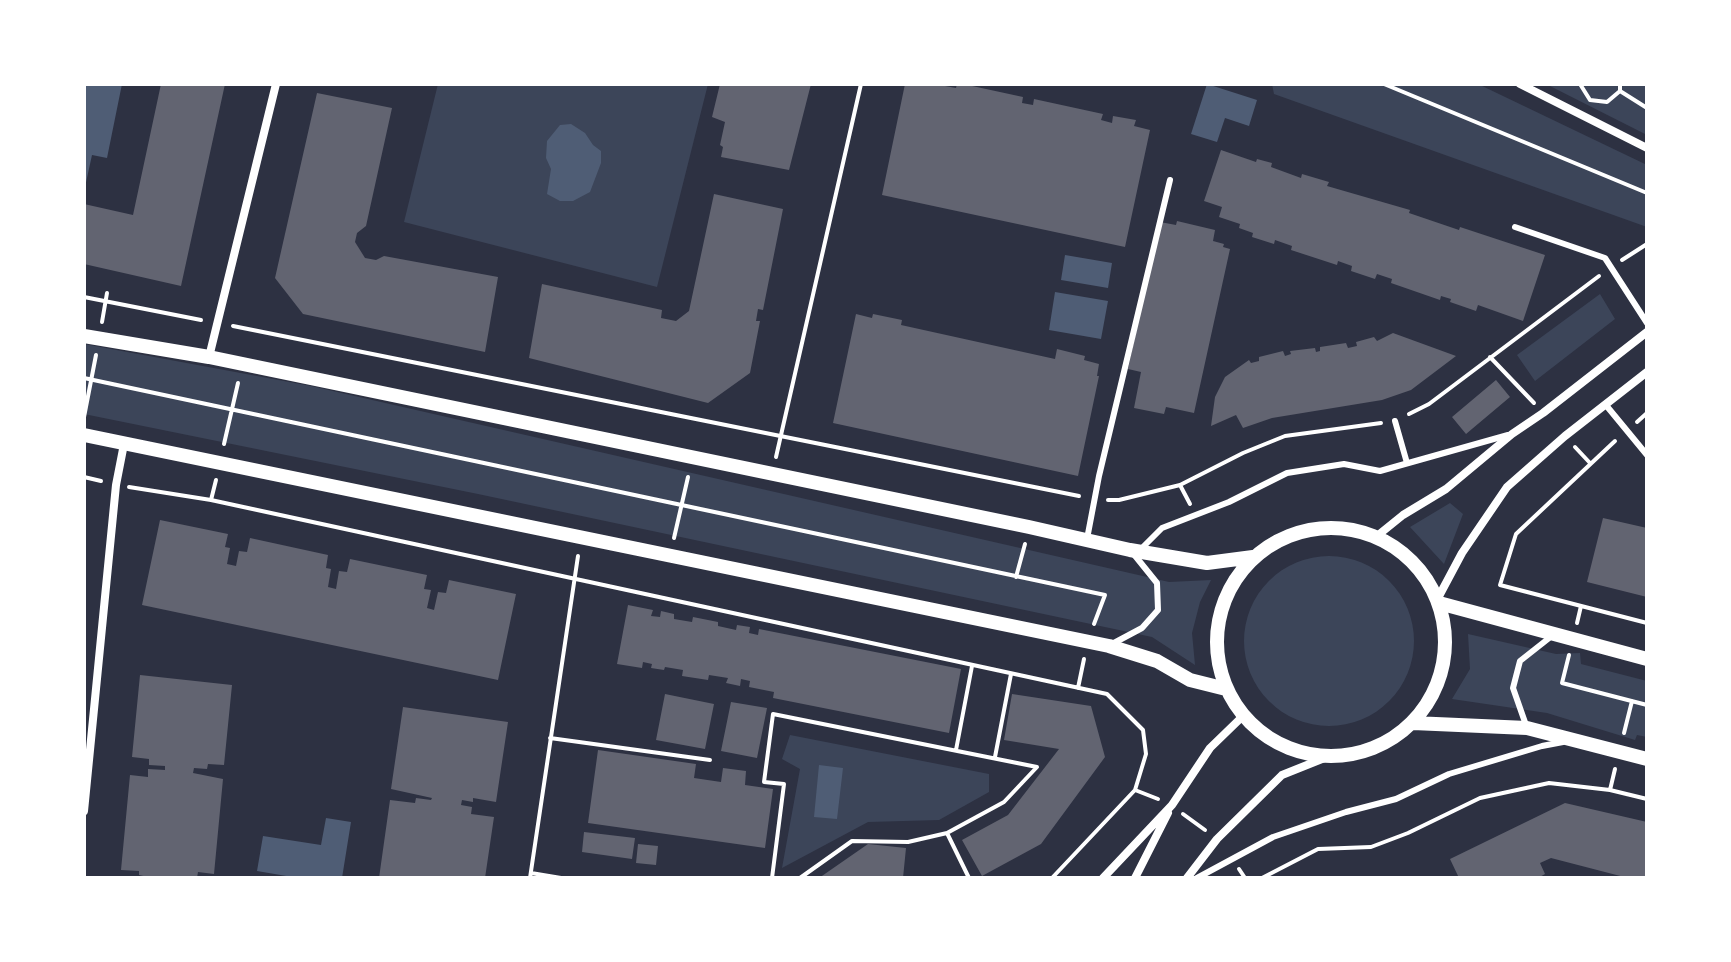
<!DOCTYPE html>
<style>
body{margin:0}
#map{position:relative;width:1731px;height:962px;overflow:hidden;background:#2d3142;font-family:"Public Sans",sans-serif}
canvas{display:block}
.frame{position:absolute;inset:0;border:86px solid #fff;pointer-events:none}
</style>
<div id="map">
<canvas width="1731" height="962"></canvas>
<div class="frame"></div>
</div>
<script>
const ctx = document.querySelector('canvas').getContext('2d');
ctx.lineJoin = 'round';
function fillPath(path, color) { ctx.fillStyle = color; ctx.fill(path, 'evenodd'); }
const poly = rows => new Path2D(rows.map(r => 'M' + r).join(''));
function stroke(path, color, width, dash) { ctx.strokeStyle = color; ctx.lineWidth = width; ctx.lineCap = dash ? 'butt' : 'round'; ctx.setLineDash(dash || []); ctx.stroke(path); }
fillPath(poly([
 [438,84,708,84,657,287,404,222],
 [1272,84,1478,84,1647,165,1647,227,1274,94],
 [1546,84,1647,84,1647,135],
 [1600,294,1615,319,1535,381,1517,355],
 [84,344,311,386,1169,582,1211,580,1200,602,1192,633,1195,665,1152,637,478,494,84,414],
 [1450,503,1463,514,1444,564,1410,527],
 '1244 641a85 85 0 1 1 170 0a85 85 0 1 1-170 0Z',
 [1468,634,1556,654,1580,653,1581,664,1647,681,1647,737,1637,735,1635,740,1547,713,1452,699,1470,669],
 [790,735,989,774,989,792,939,820,868,822,782,868,800,769,782,759]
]), '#3c4559');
fillPath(poly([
 [84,84,122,84,107,158,92,155,85,187],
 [1207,84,1257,100,1249,126,1225,118,1217,142,1191,134],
 [571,124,585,133,593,145,601,151,601,163,590,192,573,201,560,201,547,194,551,169,546,158,547,141,560,125],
 [1065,255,1112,263,1108,288,1061,280],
 [1055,292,1108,301,1101,339,1049,330],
 [819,765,843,768,837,819,814,817],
 [326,818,351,822,342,878,298,878,257,871,263,836,321,845]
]), '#4f5d75');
fillPath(poly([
 [161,84,225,84,181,286,84,264,84,204,133,215],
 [720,84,811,84,789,170,721,157,723,147,720,145,725,122,712,117],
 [905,84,945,84,945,86,956,88,957,84,963,84,1023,97,1022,103,1033,105,1034,99,1103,114,1101,120,1112,123,1113,116,1136,120,1134,126,1150,130,1125,247,882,195],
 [317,93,392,108,366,226,357,233,355,242,365,258,376,260,384,256,498,277,485,352,303,314,275,278],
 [1221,150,1256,162,1257,159,1272,163,1271,167,1301,178,1302,174,1329,182,1327,186,1410,210,1409,213,1459,230,1460,227,1545,255,1523,321,1478,305,1476,311,1450,302,1451,299,1441,296,1440,300,1391,283,1392,279,1377,274,1375,279,1351,271,1352,266,1338,261,1337,265,1291,250,1292,246,1275,240,1274,244,1252,237,1253,233,1239,228,1240,224,1219,217,1222,207,1204,201],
 [714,194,783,209,763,310,758,309,756,321,760,321,750,373,708,403,529,358,542,284,662,310,661,318,676,321,689,311],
 [1177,221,1215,230,1213,241,1224,244,1223,247,1230,249,1194,413,1166,407,1164,414,1134,408,1141,372,1128,369,1160,222,1176,225],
 [856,314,872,318,873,314,902,320,901,325,1055,359,1057,349,1085,356,1084,360,1099,364,1097,376,1099,376,1078,476,833,423],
 [1393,333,1456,356,1411,390,1382,400,1272,418,1243,428,1236,415,1211,426,1215,397,1225,377,1249,360,1251,363,1259,361,1259,357,1283,351,1285,356,1291,354,1290,351,1315,348,1316,352,1320,351,1320,347,1346,343,1348,348,1357,346,1356,342,1374,337,1377,341],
 [1496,380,1510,397,1466,434,1452,417],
 [1603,518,1647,528,1647,597,1587,582],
 [160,520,228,534,225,547,230,548,227,564,236,566,239,551,247,552,250,538,328,555,326,568,331,569,328,587,336,589,339,571,347,572,350,559,427,575,424,589,431,590,427,608,434,610,438,592,446,593,449,580,516,594,498,680,142,605],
 [628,605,653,610,651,616,660,617,661,611,674,614,674,619,692,622,693,617,718,622,718,626,736,630,737,625,750,627,749,633,758,635,759,629,961,669,949,733,773,698,774,692,749,687,750,681,741,679,740,686,726,683,728,678,709,675,708,680,682,676,683,670,665,667,664,670,651,668,652,664,643,662,642,668,617,664],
 [140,675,232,685,224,765,208,764,207,769,194,768,193,773,223,779,214,874,198,872,197,878,152,878,139,875,139,871,121,870,130,775,148,777,148,769,165,770,165,766,149,765,149,759,132,757],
 [665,694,714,704,705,749,656,740],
 [1012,694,1091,706,1105,757,1041,844,982,876,962,840,1008,815,1059,749,1004,740],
 [731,702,767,708,757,758,721,751],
 [403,707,508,722,496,802,473,798,473,802,462,800,461,805,472,807,471,814,494,817,485,878,379,878,390,800,415,803,416,798,431,800,432,798,391,789],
 [598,750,696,764,694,778,721,782,723,768,746,771,745,785,773,789,765,848,588,823],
 [1565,803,1647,822,1646,878,1628,878,1551,858,1540,863,1545,874,1538,878,1459,878,1450,859],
 [584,832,635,838,632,859,582,852],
 [638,844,658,846,656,865,636,863],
 [868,844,906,848,903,878,819,878]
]), '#626471');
stroke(poly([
 [1384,84,1647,193],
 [1580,84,1590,100,1607,102,1620,91,1620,84],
 [1620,91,1647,108],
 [1622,260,1647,244],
 [84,297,201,320],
 [102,322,107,293],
 [233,326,1079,496],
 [1490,357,1534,403],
 [84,378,1105,595,1094,624],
 [1409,414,1429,404,1599,276],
 [84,417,96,355],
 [1637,422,1647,413],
 [1615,441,1516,534,1500,585,1647,623],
 [224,444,238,383],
 [1575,447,1590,463],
 [776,457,861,84],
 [84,477,101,481],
 [1180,485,1190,504],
 [129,487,211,500,1107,694,1143,730,1146,754,1135,790,1052,878],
 [211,500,216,480],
 [1108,500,1119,500,1180,485,1243,453,1285,436,1381,423],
 [674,538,688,477],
 [1016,577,1025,544],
 [1577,623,1581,606],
 [1569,655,1562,683,1647,705],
 [1078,688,1084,659],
 [1624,733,1632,701],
 [550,738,710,760],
 [956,750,972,666],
 [995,757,1011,674],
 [1135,790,1158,799],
 [1610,790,1615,769],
 [1183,814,1205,830],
 [947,833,969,878],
 [1239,869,1245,878],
 [531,873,561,878],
 [530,878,578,556],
 [772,878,784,784,764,782,773,714,1037,767,1004,802,947,833,908,842,852,841,800,878],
 [1262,878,1318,849,1371,847,1408,833,1480,798,1549,783,1610,790,1647,799]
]), '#fff', 4);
stroke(poly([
 [1515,227,1605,258,1647,323],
 [1605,404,1647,455],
 [1395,421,1407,463],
 [1087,539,1099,476,1170,180],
 [1139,551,1162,528,1229,502,1287,473,1344,464,1380,471,1508,435],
 [1112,644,1142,628,1158,610,1157,583,1132,552],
 [1527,728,1513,688,1520,661,1553,635],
 [1197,878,1273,837,1346,812,1396,799,1449,774,1542,746,1563,742]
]), '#fff', 6);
stroke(poly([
 [1520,84,1647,148],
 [209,357,276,84],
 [1377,536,1403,515,1446,489,1512,434,1543,413,1647,332],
 [1438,598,1462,553,1507,487,1565,436,1647,372],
 [84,811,116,485,124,444],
 [1103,878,1172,805,1210,748,1243,716],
 [1135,878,1168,813],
 [1187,878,1217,839,1282,775,1327,757]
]), '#fff', 8);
stroke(poly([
 [84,336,209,357,1029,527,1130,550,1207,563,1253,557],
 [84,435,1109,646,1157,661,1190,680,1226,689],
 '1217 642a114 114 0 1 1 228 0a114 114 0 1 1-228 0Z',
 [1439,603,1647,659],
 [1413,723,1527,728,1647,759]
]), '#fff', 14);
</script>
